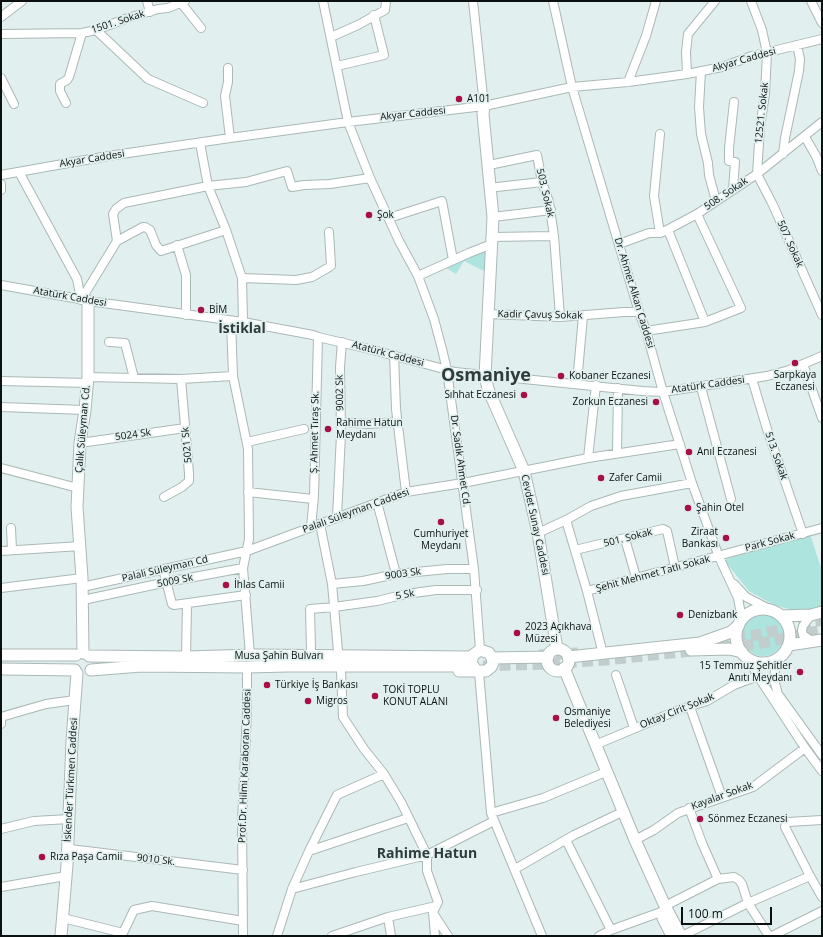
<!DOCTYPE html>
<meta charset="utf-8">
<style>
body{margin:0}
#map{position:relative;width:823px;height:937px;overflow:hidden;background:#e1f0ee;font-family:"Open Sans",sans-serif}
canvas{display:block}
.frame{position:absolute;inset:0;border:2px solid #0b1010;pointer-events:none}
.scale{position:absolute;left:681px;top:907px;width:91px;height:18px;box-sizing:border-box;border:2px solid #0b1010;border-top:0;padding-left:5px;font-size:12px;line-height:14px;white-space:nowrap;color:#0b1010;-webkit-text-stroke:3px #e1f0ee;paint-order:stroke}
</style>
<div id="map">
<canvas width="823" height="937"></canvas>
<div class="frame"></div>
<div class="scale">100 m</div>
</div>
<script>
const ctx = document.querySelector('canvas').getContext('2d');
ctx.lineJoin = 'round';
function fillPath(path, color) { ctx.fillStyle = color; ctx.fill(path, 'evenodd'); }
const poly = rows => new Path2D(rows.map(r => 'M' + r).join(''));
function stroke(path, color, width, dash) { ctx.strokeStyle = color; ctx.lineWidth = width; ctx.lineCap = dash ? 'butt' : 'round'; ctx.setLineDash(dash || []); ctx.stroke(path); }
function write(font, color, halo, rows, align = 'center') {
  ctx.font = font + ' "Open Sans",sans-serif'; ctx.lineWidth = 3.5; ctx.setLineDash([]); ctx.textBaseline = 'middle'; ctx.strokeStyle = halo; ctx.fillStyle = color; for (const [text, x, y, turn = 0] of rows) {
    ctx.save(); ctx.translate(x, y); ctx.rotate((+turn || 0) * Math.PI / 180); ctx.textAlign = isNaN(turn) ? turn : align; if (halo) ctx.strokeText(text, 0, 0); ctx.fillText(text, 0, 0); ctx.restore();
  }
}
fillPath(poly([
 [486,252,488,273,464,261,456,274,443,266,475,253],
 [810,534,820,565,822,568,822,609,796,611,774,605,749,591,724,560],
 '742 635a21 21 0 1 1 42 0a21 21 0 1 1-42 0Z'
]), '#ade4de');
stroke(poly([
 [718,639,757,635,822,620],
 [726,647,758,644,822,630],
 [539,655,578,653],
 [483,666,544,664,606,660,701,650]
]), '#c1cecd', 11, [11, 5.5]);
const minor = poly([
 [147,1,150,12],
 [323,1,348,122,370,178,399,241,418,276,434,319,442,349,447,370,474,569,480,650],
 [473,1,484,106],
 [553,1,572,87,639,312,646,331,663,392,692,483,719,557,738,598,742,620],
 [751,1,762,30,767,53,765,94,760,127,757,174,773,205,822,315],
 [811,1,822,23],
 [182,4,201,28],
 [1,17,22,1],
 [96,30,148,79,203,103],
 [1,34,82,33,96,30,125,19,158,9,168,8,185,1],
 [331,37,358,25,385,10,386,1],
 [337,66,384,55,374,15],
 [228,68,228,82,225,96,230,138],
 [701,71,699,107,701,134,708,163,709,175,716,201],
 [687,74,686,52,688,34,715,1],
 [1,78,14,104],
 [628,82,646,36,656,1],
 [66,103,60,91,60,84,67,80,69,77,82,33],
 [805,137,816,156,822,171],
 [200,143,208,186,226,230,242,278,243,322],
 [783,154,785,138,799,71,800,59,797,45],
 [19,172,77,279,81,299],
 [1,175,108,156,230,138,348,122,484,106,572,87,628,82,687,74,722,67,752,56,822,39],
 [1,184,1,190],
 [497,187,542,182],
 [733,190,735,162,729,161,729,148,734,102],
 [493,217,551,210],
 [389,218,442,201,453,260],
 [668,230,705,322],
 [660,233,654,196,660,134],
 [554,236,560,317],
 [492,237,554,236,549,202,542,182,537,155,494,164],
 [117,241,113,214,116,209,124,203,208,186,246,182,287,171,292,187,304,185,330,184,370,178],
 [619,244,649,233,660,233,665,231,697,214,757,174,822,122],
 [177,245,186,275,186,315],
 [418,276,469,253,492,244],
 [242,278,296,280,312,277,331,266,329,232],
 [1,285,96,302,243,322,313,335,318,337,369,349,455,372,642,391,663,392,767,376,789,370,822,356],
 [81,300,117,241,143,227,145,227,150,230,156,245,161,251,226,230],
 [489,314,560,317,624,312,639,312],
 [231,321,233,376,248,449,249,539,243,568,250,655],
 [646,331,705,322,741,308,697,214],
 [109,342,125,343,134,378],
 [394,355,396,409,406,492],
 [803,364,822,418],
 [88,377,181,379,233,376],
 [752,379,767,429,803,534],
 [1,381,88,383],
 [577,383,583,316],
 [701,387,731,499],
 [1,407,85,410],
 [341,422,368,424,397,422],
 [247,442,304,429],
 [80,443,185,428],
 [617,453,618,388],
 [588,458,596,385],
 [1,468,78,488],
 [248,492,313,499],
 [164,497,182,487,189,481,189,473,181,379],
 [377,502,396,574],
 [337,517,341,434,340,367,342,342],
 [566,520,587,591,603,654],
 [320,524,332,584,338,651],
 [311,527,314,496,318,337],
 [11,528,12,550],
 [538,533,566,520,591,506,621,496,692,483],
 [625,539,636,577],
 [575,550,663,529,667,531,675,567],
 [1,551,81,546],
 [163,569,172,604,174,605,246,595],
 [332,584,363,581,396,574,447,569,474,569],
 [734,584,746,597,771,610],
 [82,587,247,551,406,492,463,483,588,458,680,444],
 [1,588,82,578],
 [587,591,822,528],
 [83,600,167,582,243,568],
 [811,615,803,626,802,630,803,635,812,641],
 [311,650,310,609,334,607,377,601,406,594,436,590,477,590],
 [781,656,775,670,774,680,778,694,822,755],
 [186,657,187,604],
 [748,658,758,676,805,748,822,771],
 [341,671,343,717,364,749,384,774,401,802,427,855,427,871,438,902,433,912,435,936],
 [479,672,491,813,542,936],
 [616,675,634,728],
 [690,707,722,797],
 [1,724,1,717,46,704,75,700],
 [595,745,681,709,707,701,734,685,758,676],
 [689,808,702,843,718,879,734,877,739,880,742,884,748,903,769,936],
 [491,813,543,798,601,774],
 [822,820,788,822,786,823,785,827,810,876,822,897],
 [1,829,34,821,69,819],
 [566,840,611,930],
 [635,840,654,830,678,813,753,787,805,748],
 [70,849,243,870],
 [309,851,408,818],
 [515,869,574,835,618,814],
 [1,887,66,876],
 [292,889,356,872,427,855,494,821],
 [665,906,718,879],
 [433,913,448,936],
 [388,917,391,936],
 [67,919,123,933,134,910,152,906,243,921],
 [243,936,242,822,247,712,247,667],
 [277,936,292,889,309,851,337,795,384,774],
 [332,936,388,917,436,906],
 [599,936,611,930,661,912],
 [682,936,748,903,810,876],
 [772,936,822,911]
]);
const major = poly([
 [484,106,483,114,493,217,485,376,488,389,524,471,538,533,557,649],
 '736 636a27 27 0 1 1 54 0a27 27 0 1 1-54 0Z',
 [781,616,811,615,822,612],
 [789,645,822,640],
 '547 660a11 11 0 1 1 22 0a11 11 0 1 1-22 0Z',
 [691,650,729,649,742,652],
 [83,653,82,578,77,507,80,443,85,410,88,377,88,301],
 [1,655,76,655],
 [89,656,186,657,256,655,468,657],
 [568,657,700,643,731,632,739,625],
 [492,658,548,657],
 [564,668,635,840,665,906,681,936],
 [1,669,75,670],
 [91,670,141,666,247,667,288,666,468,666],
 [459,671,486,671,491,667,493,663,492,658,489,653,480,650,473,655,471,663,476,670],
 [663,918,672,936],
 [61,936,67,865,72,741,77,673]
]);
stroke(minor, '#aab8b6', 10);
stroke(major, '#aab8b6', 13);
stroke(minor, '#fff', 8);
stroke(major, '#fff', 11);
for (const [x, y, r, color] of [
 [459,99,4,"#a60f47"],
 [369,215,4,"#a60f47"],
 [201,310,4,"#a60f47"],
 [795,363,4,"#a60f47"],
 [561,376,4,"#a60f47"],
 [524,395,4,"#a60f47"],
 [656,402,4,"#a60f47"],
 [328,429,4,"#a60f47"],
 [689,452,4,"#a60f47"],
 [601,478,4,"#a60f47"],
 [688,508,4,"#a60f47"],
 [441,522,4,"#a60f47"],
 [726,538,4,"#a60f47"],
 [226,585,4,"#a60f47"],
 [680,615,4,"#a60f47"],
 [517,633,4,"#a60f47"],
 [800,672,4,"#a60f47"],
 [267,685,4,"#a60f47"],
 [375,696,4,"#a60f47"],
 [308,701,4,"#a60f47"],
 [556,718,4,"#a60f47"],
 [700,819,4,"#a60f47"],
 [42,857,4,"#a60f47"]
]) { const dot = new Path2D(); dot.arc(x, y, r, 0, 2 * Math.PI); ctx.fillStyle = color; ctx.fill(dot); stroke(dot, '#e1f0ee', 1.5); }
write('10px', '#0b1010', '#e1f0ee', [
 ["1501. Sokak",118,22,-18],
 ["Akyar Caddesi",744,60,-16],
 ["12521. Sokak",762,113,-84],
 ["Akyar Caddesi",413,114,-6],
 ["Akyar Caddesi",92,159,-9],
 ["503. Sokak",545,193,77],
 ["508. Sokak",726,194,-34],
 ["507. Sokak",790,244,66],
 ["Dr. Ahmet Alkan Caddesi",634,293,73],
 ["Atatürk Caddesi",70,297,10],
 ["Kadir Çavuş Sokak",540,315,1],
 ["Atatürk Caddesi",388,354,15],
 ["Atatürk Caddesi",708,385,-8],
 ["9002 Sk",340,393,-91],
 ["Çalık Süleyman Cd.",83,429,-85],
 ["Ş. Ahmet Tıraş Sk.",315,432,-89],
 ["5024 Sk",133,435,-8],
 ["5021 Sk",187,445,-95],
 ["513. Sokak",776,456,71],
 ["Dr. Sadık Ahmet Cd.",460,461,82],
 ["Palalı Süleyman Caddesi",356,511,-20],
 ["Cevdet Sunay Caddesi",535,525,78],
 ["501. Sokak",628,538,-14],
 ["Park Sokak",770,542,-15],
 ["Palali Süleyman Cd",165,569,-13],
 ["9003 Sk",403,574,-8],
 ["Şehit Mehmet Tatlı Sokak",653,574,-15],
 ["5009 Sk",175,581,-11],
 ["5 Sk",405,595,-11],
 ["Musa Şahin Bulvarı",279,656],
 ["Oktay Cirit Sokak",677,711,-22],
 ["Prof.Dr. Hilmi Karaboran Caddesi",245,766,-88],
 ["İskender Türkmen Caddesi",71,780,-87],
 ["Kayalar Sokak",722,796,-20],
 ["9010 Sk.",156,860,7]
]);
write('10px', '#0b1010', '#e1f0ee', [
 ["A101",467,99],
 ["Şok",377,215],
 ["BİM",209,310],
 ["Sarpkaya",795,375,"center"],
 ["Eczanesi",795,387,"center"],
 ["Kobaner Eczanesi",569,376],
 ["Sıhhat Eczanesi",516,395,"right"],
 ["Zorkun Eczanesi",648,402,"right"],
 ["Rahime Hatun",336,423],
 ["Meydanı",336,435],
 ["Anıl Eczanesi",697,452],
 ["Zafer Camii",609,478],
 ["Şahin Otel",696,508],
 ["Ziraat",718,532,"right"],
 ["Bankası",718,544,"right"],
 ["Cumhuriyet",441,534,"center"],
 ["Meydanı",441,546,"center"],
 ["İhlas Camii",234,585],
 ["Denizbank",688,615],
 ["2023 Açıkhava",525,627],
 ["Müzesi",525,639],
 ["15 Temmuz Şehitler",792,666,"right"],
 ["Anıtı Meydanı",792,678,"right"],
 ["Türkiye İş Bankası",275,685],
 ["TOKİ TOPLU",383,690],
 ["KONUT ALANI",383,702],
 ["Migros",316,701],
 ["Osmaniye",564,712],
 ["Belediyesi",564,724],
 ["Sönmez Eczanesi",708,819],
 ["Rıza Paşa Camii",50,857]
], 'left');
write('bold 14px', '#303c3b', '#e1f0ee', [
 ["İstiklal",242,329],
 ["Rahime Hatun",427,854]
]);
write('bold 18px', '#303c3b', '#e1f0ee', [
 ["Osmaniye",486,376]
]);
</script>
